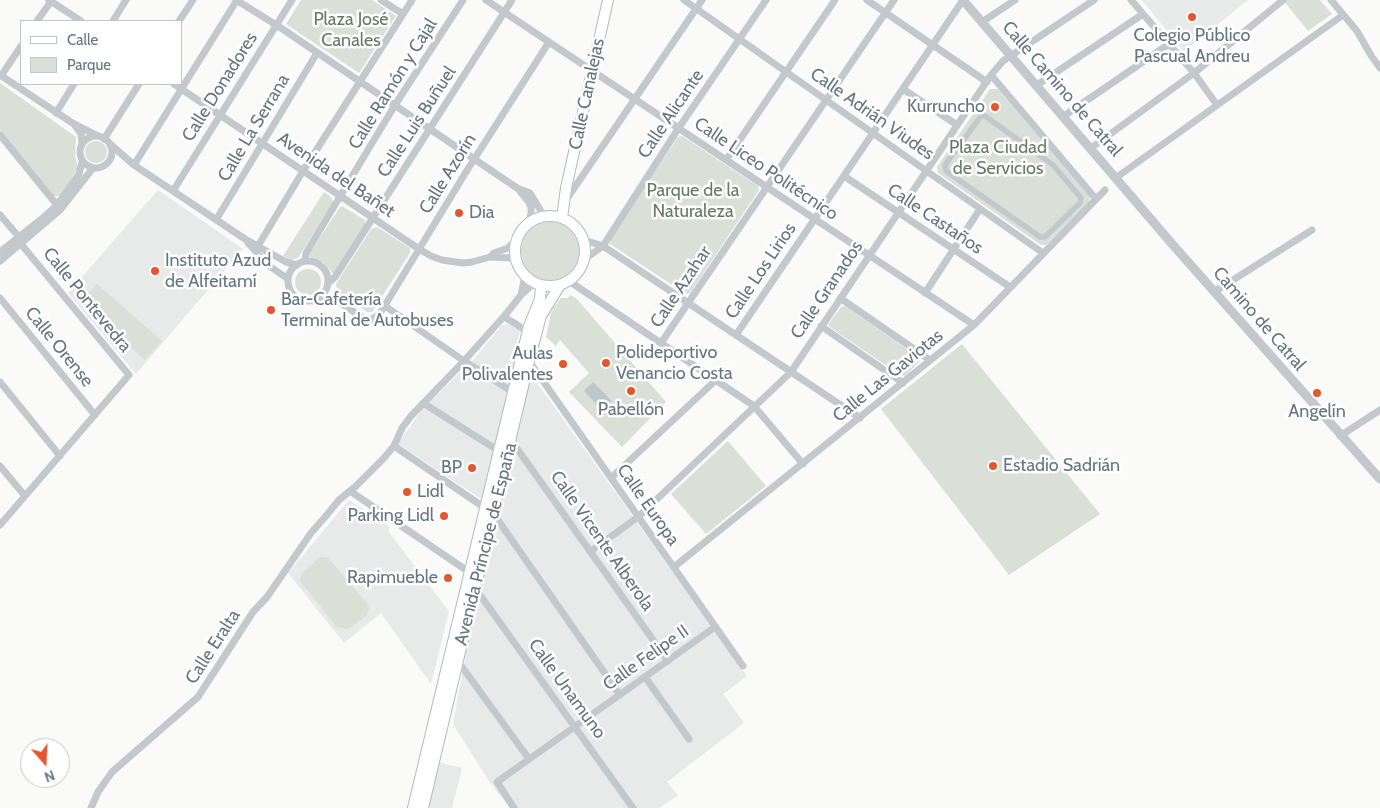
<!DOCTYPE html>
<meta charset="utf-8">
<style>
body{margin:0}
#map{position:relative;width:1380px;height:808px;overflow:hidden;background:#fafaf8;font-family:Cabin,sans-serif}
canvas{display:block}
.legend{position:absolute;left:20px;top:20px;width:162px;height:65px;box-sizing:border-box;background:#fff;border:1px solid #c1c8cd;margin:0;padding:6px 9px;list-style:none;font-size:15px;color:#657683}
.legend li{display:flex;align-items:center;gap:10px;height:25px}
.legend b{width:25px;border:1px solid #c1c8cd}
.north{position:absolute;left:20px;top:738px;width:50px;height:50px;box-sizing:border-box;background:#fff;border:1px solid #c1c8cd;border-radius:50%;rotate:161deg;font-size:14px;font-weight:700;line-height:20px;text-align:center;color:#657683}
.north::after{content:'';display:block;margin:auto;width:18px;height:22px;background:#e4572e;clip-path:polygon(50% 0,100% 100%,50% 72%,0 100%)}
</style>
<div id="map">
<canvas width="1380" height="808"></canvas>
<ul class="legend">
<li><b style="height:6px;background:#fff"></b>Calle</li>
<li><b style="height:14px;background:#dadfd7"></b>Parque</li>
</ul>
<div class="north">N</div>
</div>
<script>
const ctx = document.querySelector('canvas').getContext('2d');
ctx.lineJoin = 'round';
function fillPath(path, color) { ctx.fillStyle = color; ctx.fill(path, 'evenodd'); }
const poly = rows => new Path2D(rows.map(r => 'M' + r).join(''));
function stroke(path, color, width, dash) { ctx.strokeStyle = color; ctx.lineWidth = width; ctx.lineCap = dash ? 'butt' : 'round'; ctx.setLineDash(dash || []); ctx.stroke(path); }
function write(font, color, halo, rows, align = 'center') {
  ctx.font = font + ' Cabin,sans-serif'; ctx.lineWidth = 5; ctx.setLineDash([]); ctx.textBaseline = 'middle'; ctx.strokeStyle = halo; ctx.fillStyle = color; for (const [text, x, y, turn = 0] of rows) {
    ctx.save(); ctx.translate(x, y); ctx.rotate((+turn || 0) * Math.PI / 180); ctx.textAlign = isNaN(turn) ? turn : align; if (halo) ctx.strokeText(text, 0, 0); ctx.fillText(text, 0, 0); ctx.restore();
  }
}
fillPath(poly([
 [1142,0,1248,0,1184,52],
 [158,190,243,249,136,374,68,293],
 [510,324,520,331,515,351,535,380,747,676,723,694,744,723,667,782,678,795,659,808,510,808,491,784,453,724,476,598,498,510,398,444,422,409,474,359,502,325],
 [349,500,390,527,388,531,449,611,431,684,381,613,344,643,288,573],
 [438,762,462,768,452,808,427,808]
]), '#e8e9e9');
fillPath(poly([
 [301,0,372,0,396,16,359,73,286,24],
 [1283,0,1320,0,1332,14,1308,31],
 [0,83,76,137,75,156,78,168,60,196,53,196,0,130],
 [990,89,998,89,1090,197,1089,203,1046,245,1041,245,938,173,937,167],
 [682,136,758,186,759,190,690,293,686,294,610,244,610,239,678,137],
 '85 152a11 11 0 1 1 22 0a11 11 0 1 1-22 0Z',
 [324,192,331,197,333,202,298,258,291,260,283,256],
 [342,206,365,220,365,225,334,275,323,262,310,257,309,254,340,207],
 '521 251a29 29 0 1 1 58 0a29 29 0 1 1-58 0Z',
 [377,227,410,248,410,253,372,312,367,312,338,293,336,284,371,229],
 '295 282a13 13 0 1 1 26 0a13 13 0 1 1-26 0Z',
 [97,284,162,341,145,360,80,303],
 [570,295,576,298,666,402,622,447,569,392,589,373,560,340,556,346,546,337,551,313,554,307,561,298,568,298],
 [845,306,920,358,920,361,905,376,900,375,831,328,828,325,841,307],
 [962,344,1100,514,1009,575,881,409],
 [728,441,766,486,706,534,671,494],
 [320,557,328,558,367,603,369,608,367,615,348,629,337,627,300,581,301,574]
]), '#dadfd7');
fillPath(poly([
 [593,382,612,401,602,410,584,391]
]), '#bbc7cb');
const secondary = poly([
 '515 251a35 35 0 1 1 70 0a35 35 0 1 1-70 0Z',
 [562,218,566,188,608,0],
 [413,808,529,326,540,299,541,285],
 [423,808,529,361,541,316,560,285]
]);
stroke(secondary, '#b3babf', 12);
stroke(poly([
 [981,116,985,116,1053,165,1081,198,1080,203,1045,237,1040,237,946,171,945,165,981,116]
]), '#c3c8cc', 5.5);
stroke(poly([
 [49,0,81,21],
 [236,0,278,26,517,188,530,193,544,216],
 [381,0,403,14],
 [486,0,974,325],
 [684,0,1043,253],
 [867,0,987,82],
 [1131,0,1194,73,1217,105],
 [1331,0,1357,31,1372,57,1380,68],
 [37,21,52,0],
 [113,21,126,0],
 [179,21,193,0],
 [982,22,1015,0],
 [0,75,74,124,98,136],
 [991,75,1096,199],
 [1,76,21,46],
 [174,84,419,249,431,256,442,260,463,263,472,262,490,257,494,253,508,248,516,240],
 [1037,85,1143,14],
 [903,89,957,125],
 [56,113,74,84],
 [1064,116,1169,44],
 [74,124,81,134,82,144],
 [0,135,57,205],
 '80 152a16 16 0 1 1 32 0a16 16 0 1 1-32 0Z',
 [104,139,139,84],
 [109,143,134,165,245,239,286,262,297,265],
 [1091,148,1194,73,1283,0],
 [726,160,835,0],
 [134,165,237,0],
 [844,176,1010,287],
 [1117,177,1343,15],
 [519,190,528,201,531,207,531,214,528,224],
 [173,191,292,0],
 [566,200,702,0],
 [0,215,19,237],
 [216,220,317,53],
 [584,240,603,246,860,418],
 [248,243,268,265,288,279],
 [258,246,303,171,412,0],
 [0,252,44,217,57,205,79,174,82,162],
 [490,257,511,258,516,262],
 [585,259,603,246,678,129,766,0],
 [0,261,60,210,93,168],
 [305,261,306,253,395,105,463,0],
 '288 281a20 20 0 1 1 40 0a20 20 0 1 1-40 0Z',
 [569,281,754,406,803,464],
 [328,283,335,277,512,0],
 [1214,292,1312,230],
 [925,293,980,209],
 [521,295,525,276],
 [321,296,339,302,365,319,372,319,379,315,466,172,549,42],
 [0,298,95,415],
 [840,298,930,360],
 [385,306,464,361,513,392],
 [504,317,516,324,523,329,527,336],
 [821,326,903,383],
 [736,335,963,0],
 [661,343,894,0],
 [529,361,743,666],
 [0,382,60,456],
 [423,403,499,451],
 [1340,436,1380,410],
 [511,440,668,661],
 [394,446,485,508],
 [0,466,25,496],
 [611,478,716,380],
 [350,491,469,572],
 [493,513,620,695],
 [0,525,129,375,21,244],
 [591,551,638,517,791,372,991,75,1003,61,1094,0],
 [674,567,974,325,1105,190],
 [475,588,633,808],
 [457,660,529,759],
 [645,677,689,739],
 [91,808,98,792,112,772,198,697,253,612,267,597,311,533,325,517,339,500,356,486,383,459,394,446,402,428,411,416,464,361,506,314,521,295,531,286,538,284],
 [514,808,497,782,715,627]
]), '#c3c8cc', 7);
stroke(poly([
 [963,0,1173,245,1380,479]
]), '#c3c8cc', 9);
stroke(secondary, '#fff', 10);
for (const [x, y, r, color] of [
 [1192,17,5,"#e4572e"],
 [995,107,5,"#e4572e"],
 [459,213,5,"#e4572e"],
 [155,271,5,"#e4572e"],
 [271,310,5,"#e4572e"],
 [606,363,5,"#e4572e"],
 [563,364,5,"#e4572e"],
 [631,391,5,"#e4572e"],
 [1317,393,5,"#e4572e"],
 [993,466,5,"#e4572e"],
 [472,468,5,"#e4572e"],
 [407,492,5,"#e4572e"],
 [444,516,5,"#e4572e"],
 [448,578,5,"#e4572e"]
]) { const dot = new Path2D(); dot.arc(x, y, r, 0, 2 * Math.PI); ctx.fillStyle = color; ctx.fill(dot); stroke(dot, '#fff', 2); }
write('18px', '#687a64', '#fff', [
 ["Plaza José",351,20],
 ["Canales",351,41],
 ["Plaza Ciudad",998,148],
 ["de Servicios",998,169],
 ["Parque de la",693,191],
 ["Naturaleza",693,212]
]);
write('18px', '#657683', '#fff', [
 ["Colegio Público",1192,36,"center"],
 ["Pascual Andreu",1192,57,"center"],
 ["Kurruncho",985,107,"right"],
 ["Dia",469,213],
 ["Instituto Azud",165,261],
 ["de Alfeitamí",165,282],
 ["Bar-Cafetería",281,300],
 ["Terminal de Autobuses",281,321],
 ["Polideportivo",616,353],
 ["Venancio Costa",616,374],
 ["Aulas",553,354,"right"],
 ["Polivalentes",553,375,"right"],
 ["Pabellón",631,410,"center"],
 ["Angelín",1317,412,"center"],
 ["Estadio Sadrián",1003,466],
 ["BP",462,468,"right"],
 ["Lidl",417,492],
 ["Parking Lidl",434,516,"right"],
 ["Rapimueble",438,578,"right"]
], 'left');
write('18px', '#657683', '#fff', [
 ["Calle Ramón y Cajal",393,84,-58],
 ["Calle Donadores",220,87,-58],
 ["Calle Camino de Catral",1062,89,49],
 ["Calle Canalejas",587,94,-78],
 ["Calle Alicante",671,114,-56],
 ["Calle Adrián Viudes",872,114,35],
 ["Calle Luis Buñuel",417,122,-57],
 ["Calle La Serrana",254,128,-59],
 ["Calle Liceo Politécnico",766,169,34],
 ["Calle Azorín",448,174,-58],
 ["Avenida del Bañet",336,175,34],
 ["Calle Castaños",935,219,34],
 ["Calle Los Lirios",761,271,-56],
 ["Calle Azahar",681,287,-56],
 ["Calle Granados",827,290,-56],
 ["Calle Pontevedra",87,300,51],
 ["Camino de Catral",1259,319,49],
 ["Calle Orense",59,347,51],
 ["Calle Las Gaviotas",888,376,-39],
 ["Calle Europa",648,505,55],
 ["Calle Vicente Alberola",602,541,55],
 ["Avenida Príncipe de España",486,544,-76],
 ["Calle Eralta",213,647,-57],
 ["Calle Felipe II",646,658,-35],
 ["Calle Unamuno",567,689,54]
]);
</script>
